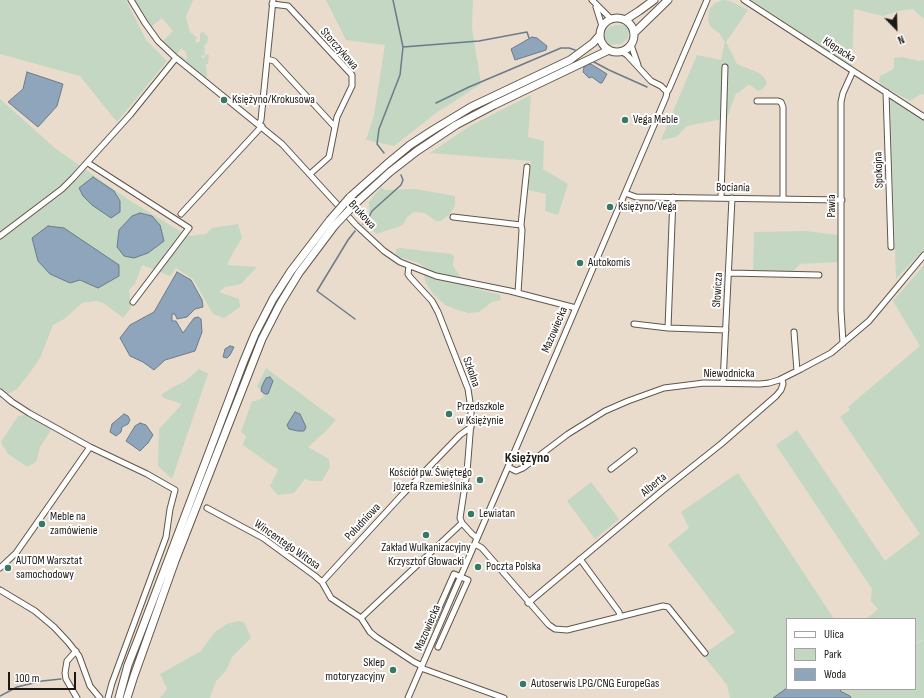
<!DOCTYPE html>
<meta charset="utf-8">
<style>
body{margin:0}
#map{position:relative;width:924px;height:698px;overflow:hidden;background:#e9dccd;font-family:"Sofia Sans Condensed",sans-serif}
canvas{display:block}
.legend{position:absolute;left:786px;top:618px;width:130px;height:72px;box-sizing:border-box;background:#fff;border:1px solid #a5a3a1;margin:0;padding:5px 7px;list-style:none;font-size:12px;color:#1d1913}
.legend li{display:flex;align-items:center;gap:8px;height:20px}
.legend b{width:20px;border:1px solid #a5a3a1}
.north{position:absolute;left:876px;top:8px;width:40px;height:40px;-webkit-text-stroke:3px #fff;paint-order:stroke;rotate:157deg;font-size:11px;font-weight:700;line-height:16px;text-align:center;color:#1d1913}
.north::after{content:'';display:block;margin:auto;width:14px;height:18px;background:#1d1913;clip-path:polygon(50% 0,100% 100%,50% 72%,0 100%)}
.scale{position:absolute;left:8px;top:672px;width:68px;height:18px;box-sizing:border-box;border:2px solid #1d1913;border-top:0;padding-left:5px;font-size:12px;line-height:14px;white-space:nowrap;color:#1d1913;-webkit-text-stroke:3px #fff;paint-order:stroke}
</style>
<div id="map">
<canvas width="924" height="698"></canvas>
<ul class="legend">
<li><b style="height:5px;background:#fff"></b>Ulica</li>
<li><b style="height:11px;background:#c3d7c3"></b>Park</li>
<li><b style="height:11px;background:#8ea5bb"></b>Woda</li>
</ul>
<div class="north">N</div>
<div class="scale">100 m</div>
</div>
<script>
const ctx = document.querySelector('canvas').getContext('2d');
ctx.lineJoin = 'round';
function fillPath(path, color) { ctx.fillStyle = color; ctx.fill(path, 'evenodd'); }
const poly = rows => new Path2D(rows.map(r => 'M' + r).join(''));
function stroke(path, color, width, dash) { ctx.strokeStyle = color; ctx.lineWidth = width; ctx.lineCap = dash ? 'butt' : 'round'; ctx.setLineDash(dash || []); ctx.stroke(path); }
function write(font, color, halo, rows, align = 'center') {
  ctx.font = font + ' "Sofia Sans Condensed",sans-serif'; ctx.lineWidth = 4; ctx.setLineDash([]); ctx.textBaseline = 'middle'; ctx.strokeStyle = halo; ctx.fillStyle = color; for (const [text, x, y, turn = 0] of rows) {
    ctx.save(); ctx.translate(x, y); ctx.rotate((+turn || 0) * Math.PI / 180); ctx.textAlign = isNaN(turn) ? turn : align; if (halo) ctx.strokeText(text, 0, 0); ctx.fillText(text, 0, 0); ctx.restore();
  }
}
fillPath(poly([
 [0,0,126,0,146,40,167,61,117,122,80,76,0,54],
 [135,0,193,0,186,17,190,32,197,38,195,41,197,43,200,41,200,33,203,32,208,37,207,43,206,43,207,44,204,45,205,55,201,56,204,59,206,54,209,55,208,64,204,64,206,65,207,76,206,78,179,57,180,55,187,60,186,52,181,48,177,55,163,41,173,31,162,18,151,27],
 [326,0,473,0,472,28,481,84,436,113,394,146,366,140,374,115,385,45,346,40],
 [722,0,730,1,748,10,726,42,737,64,759,73,764,77,767,84,762,89,758,91,750,85,748,85,738,93,736,93,727,118,687,126,676,137,661,140,697,55,721,60,725,42,719,33,711,27,708,21,709,11,711,7,715,3],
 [751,0,924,0,924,19,913,9,898,11,883,16,854,9,852,67],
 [615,25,626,25,629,30,628,38,622,44,607,45,604,38,604,33,608,28],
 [902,57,919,61,924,60,924,95,921,94,910,101,881,85,879,81,880,76,892,70,894,67,894,58],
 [531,95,528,137,544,141,543,169,568,184,558,215,545,211,546,194,528,190,531,161,430,153,470,126],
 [0,99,56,149,129,200,188,236,206,234,212,228,238,224,242,238,233,253,227,265,257,267,241,284,225,287,219,292,239,299,240,307,224,318,213,314,193,279,176,268,170,276,142,265,135,284,129,290,131,308,123,318,105,304,97,301,82,303,64,319,53,325,40,358,29,374,17,389,0,398],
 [890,99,924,121,924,249,896,279],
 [381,187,385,190,415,189,455,196,455,206,449,215,441,221,436,221,425,213,414,212,407,217,405,222,401,226,376,234,372,230,370,225,369,202],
 [805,231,838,235,840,257,838,262,800,264,793,271,775,272,753,270,754,232],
 [400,248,451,254,454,256,453,266,467,286,500,295,501,300,492,302,479,312,468,313,455,309,445,305,433,294,428,286,425,281,423,266,419,263,399,257,396,254,396,249],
 [924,265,924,698,730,698,727,685,703,655,735,632,668,545,689,528,681,512,738,473,834,619,787,619,787,689,915,689,915,645,922,640,923,641,922,639,915,644,915,619,866,619,878,609,871,601,872,589,776,445,797,430,885,561,920,534,840,417,850,410,848,407,920,346,893,301],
 [266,368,336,420,326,431,308,447,329,459,330,467,322,481,310,481,305,479,294,493,278,495,270,486,278,470,243,445,246,436,241,432,252,401,256,401,264,397,260,389,257,387],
 [199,369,208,374,172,479,158,466,159,429,182,404,164,398,161,395,173,387,184,382],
 [25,415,51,428,49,433,40,447,36,462,27,467,8,454,1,442,18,416],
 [591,482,619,519,595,539,567,501],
 [238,621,244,622,251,638,232,657,226,671,216,681,210,698,160,698,167,689,160,674,201,651,216,631,227,624]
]), '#c3d7c3');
const water = poly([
 [532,37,537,38,547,46,546,50,515,60,511,49,532,37],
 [588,64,591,64,607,74,602,83,600,83,592,77,589,78,583,72,584,67,588,64],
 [27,72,63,84,57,106,38,127,8,102,23,89,27,72],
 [93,177,114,191,120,201,120,212,111,218,92,205,83,196,79,188,93,177],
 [140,213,152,216,160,225,164,241,148,253,134,258,124,256,117,247,119,230,132,216,140,213],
 [48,226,64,228,119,265,119,276,98,288,80,280,70,283,50,274,38,261,32,238,48,226],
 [177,272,191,280,202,300,203,307,195,309,187,317,177,319,175,314,172,314,172,321,176,321,183,333,194,318,198,317,201,319,202,332,195,351,165,360,154,370,143,362,130,356,120,338,130,325,154,312,177,272],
 [230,346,234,347,230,355,227,358,223,357,225,349,230,346],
 [270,377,273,381,268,394,265,394,261,391,262,386,266,378,270,377],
 [295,412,300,414,306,427,304,431,298,431,289,429,287,425,295,412],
 [124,414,128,416,130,420,128,424,122,427,121,432,116,436,110,432,112,424,124,414],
 [140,423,146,425,153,435,148,443,140,451,126,441,135,426,140,423],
 [787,688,787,689,842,689,840,691,850,696,851,698,773,698,787,688]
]);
fillPath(water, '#8ea5bb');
stroke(water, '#6c7b89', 1);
stroke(poly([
 [393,0,403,47,479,41,527,32,529,38],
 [594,62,609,70,647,87],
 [436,103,469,87,561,48,569,48,575,50],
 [384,153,377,144,379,129,400,75,403,47],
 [363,224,367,221,372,211,401,185,403,180,401,175],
 [355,319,317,291,348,240,355,231],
 [0,696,17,687,42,681,61,679]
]), '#6c7b89', 1.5);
const minor = poly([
 [131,0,145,23,158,41,176,58,282,144,356,225,384,251,400,262,436,276,510,291,576,308],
 [592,0,611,19],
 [744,0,924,117],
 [272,4,288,6,352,75,352,86,337,117,329,157,310,174],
 [596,7,602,26],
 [631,45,638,65],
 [621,51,627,55,651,81,661,86,667,92],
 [267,59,274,61,334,126],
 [886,92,891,247],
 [757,101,778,101,781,102,783,107,783,198],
 [259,124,261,120,273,0],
 [88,163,189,228,133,302],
 [625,193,636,197,842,200],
 [721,198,725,67],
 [181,214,262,126],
 [453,217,521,225],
 [0,236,62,189,73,178,130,115,176,58],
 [409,266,408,274,410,277,432,301,438,312,468,389,471,409,471,422,467,472,460,518,462,523,472,534,477,538],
 [729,273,819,275],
 [518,293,522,230,521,225,527,167],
 [634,324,668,328,726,330],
 [668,328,673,197],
 [794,332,797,371],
 [843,343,841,310,841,102,843,93,853,71],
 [723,383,732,198],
 [0,392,12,402,29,413,90,447,147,474,175,490,170,509,166,537,112,683,108,698],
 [508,467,516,471,523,468,568,434,605,411,628,401,664,388,704,383,760,384,769,383,779,380,801,369,831,353,869,321,924,255],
 [611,469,634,451],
 [207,508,263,538,315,576,322,582,331,598,361,618,370,632,376,637,414,662,422,666],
 [475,544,482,548,549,625,555,629,567,630,663,606,668,607,705,653],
 [580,559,619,612,620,617],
 [0,568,16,553,90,447],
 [322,582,401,496,460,435,471,427],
 [0,590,35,611,54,627,68,642,79,656,90,686,100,698],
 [528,603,662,491,721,444,776,396,781,390,783,384,782,379],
 [361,618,462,523],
 [430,628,454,574,468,580,438,647],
 [76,651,67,661,65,673,66,679,77,698],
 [421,668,504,698],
 [408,698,508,467,666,97,667,92,669,89,707,0]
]);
const secondary = poly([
 '600 35a17 17 0 1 1 34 0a17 17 0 1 1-34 0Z',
 [625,20,639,11,654,0],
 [634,33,668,0],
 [350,197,387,164,410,145,433,130,471,107,570,60,593,43,600,35],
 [356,203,390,172,417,151,456,125,494,105,609,50],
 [119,698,128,665,139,637,243,363,255,334,273,299,291,271,330,220],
 [127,698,134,676,175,561,262,339,280,304,299,273,335,225]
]);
stroke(minor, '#615649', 7);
stroke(secondary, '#615649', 9);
stroke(minor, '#fff', 5);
stroke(secondary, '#fff', 7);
const secondaryBridge = poly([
 [330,220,350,197],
 [335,225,356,203]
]);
stroke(secondaryBridge, '#615649', 9, []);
stroke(secondaryBridge, '#fff', 7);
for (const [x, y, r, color] of [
 [224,100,4,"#397866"],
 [625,120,4,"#397866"],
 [610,207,4,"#397866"],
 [580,263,4,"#397866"],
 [449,414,4,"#397866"],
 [480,480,4,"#397866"],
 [471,514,4,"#397866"],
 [42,524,4,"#397866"],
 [426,535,4,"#397866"],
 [478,567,4,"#397866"],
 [8,568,4,"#397866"],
 [393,670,4,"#397866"],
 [523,684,4,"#397866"]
]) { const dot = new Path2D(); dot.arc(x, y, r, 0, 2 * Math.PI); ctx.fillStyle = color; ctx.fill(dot); stroke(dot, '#fff', 1.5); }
write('12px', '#1d1913', '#fff', [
 ["Storczykowa",339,49,49],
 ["Klepacka",839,50,33],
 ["Spokojna",879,170,-92],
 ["Bociania",733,188,1],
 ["Pawia",832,206,-90],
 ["Brukowa",362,215,47],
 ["Słowicza",718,290,-87],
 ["Mazowiecka",555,330,-67],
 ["Szkolna",471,372,70],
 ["Niewodnicka",729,374],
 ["Alberta",654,485,-40],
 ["Południowa",363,522,-47],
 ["Wincentego Witosa",287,545,35],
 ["Mazowiecka",428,628,-67]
]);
write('12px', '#1d1913', '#fff', [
 ["Księżyno/Krokusowa",232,100],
 ["Vega Meble",633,120],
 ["Księżyno/Vega",618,207],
 ["Autokomis",588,263],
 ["Przedszkole",457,407],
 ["w Księżynie",457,421],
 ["Kościół pw. Świętego",472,473,"right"],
 ["Józefa Rzemieślnika",472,487,"right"],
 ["Lewiatan",479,514],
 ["Meble na",50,517],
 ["zamówienie",50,531],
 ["Zakład Wulkanizacyjny",426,548,"center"],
 ["Krzysztof Głowacki",426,562,"center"],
 ["AUTOM Warsztat",16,561],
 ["samochodowy",16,575],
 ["Poczta Polska",486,567],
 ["Sklep",385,663,"right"],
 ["motoryzacyjny",385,677,"right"],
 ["Autoserwis LPG/CNG EuropeGas",531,684]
], 'left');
write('bold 14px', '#1d1913', '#fff', [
 ["Księżyno",527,458]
]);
</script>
